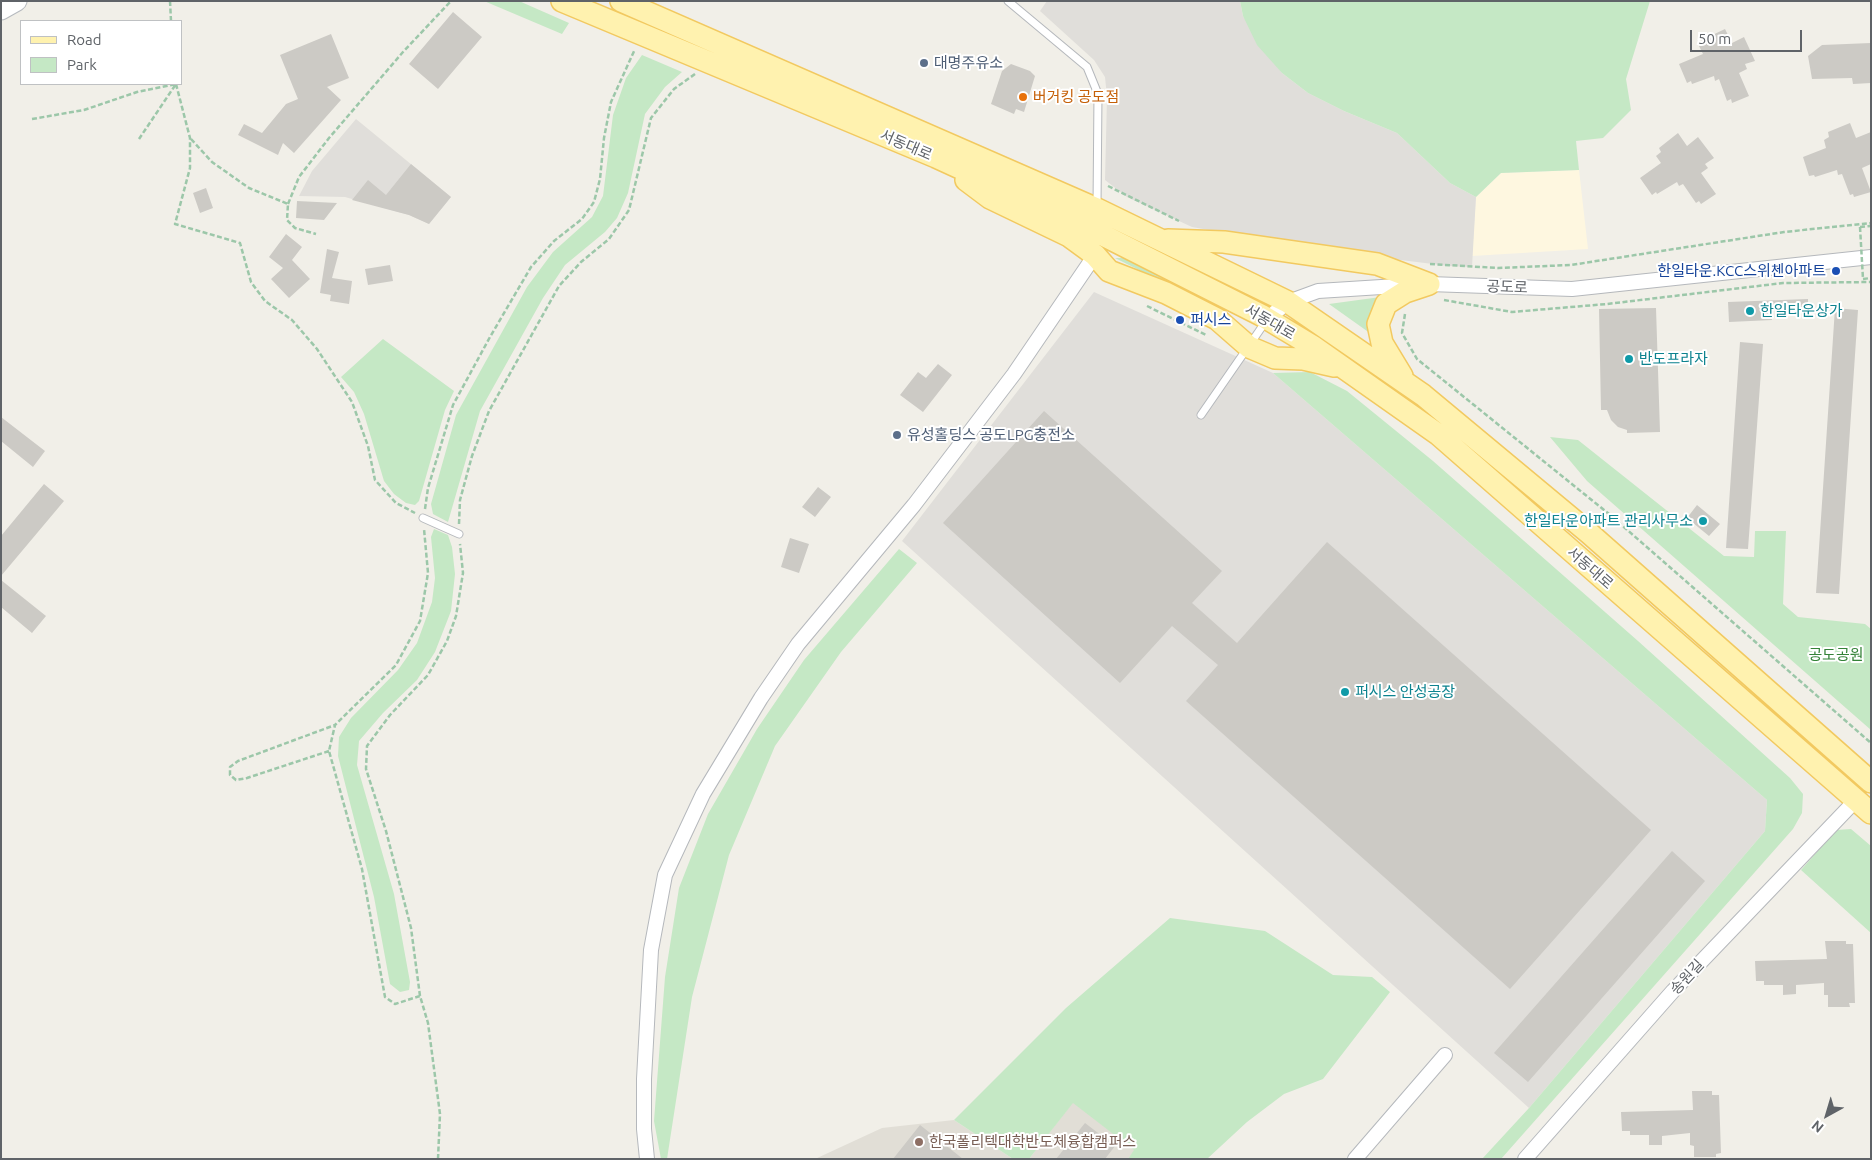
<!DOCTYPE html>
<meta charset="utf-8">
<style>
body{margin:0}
#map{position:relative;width:1872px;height:1160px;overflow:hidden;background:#f1efe8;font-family:Ubuntu,sans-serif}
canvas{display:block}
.frame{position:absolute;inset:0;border:2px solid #5f6368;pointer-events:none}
.legend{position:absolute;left:20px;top:20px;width:162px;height:65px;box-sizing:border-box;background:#fff;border:1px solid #bfc1c3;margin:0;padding:6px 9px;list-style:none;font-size:15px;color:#5f6368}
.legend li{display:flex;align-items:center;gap:10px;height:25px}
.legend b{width:25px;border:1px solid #bfc1c3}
.north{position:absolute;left:1802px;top:1090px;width:50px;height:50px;-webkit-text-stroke:4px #fff;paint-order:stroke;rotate:219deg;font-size:14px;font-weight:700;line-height:20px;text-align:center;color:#5f6368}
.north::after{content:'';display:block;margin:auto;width:18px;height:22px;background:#5f6368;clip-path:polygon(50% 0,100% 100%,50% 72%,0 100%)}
.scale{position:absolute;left:1690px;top:30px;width:112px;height:22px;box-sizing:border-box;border:2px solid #5f6368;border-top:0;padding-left:6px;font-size:15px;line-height:18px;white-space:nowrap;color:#5f6368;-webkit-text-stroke:4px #fff;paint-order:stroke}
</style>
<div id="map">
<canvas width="1872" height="1160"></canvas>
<div class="frame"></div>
<ul class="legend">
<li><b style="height:6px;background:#fff2af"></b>Road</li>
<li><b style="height:14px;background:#c5e8c5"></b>Park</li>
</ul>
<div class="north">N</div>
<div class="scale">50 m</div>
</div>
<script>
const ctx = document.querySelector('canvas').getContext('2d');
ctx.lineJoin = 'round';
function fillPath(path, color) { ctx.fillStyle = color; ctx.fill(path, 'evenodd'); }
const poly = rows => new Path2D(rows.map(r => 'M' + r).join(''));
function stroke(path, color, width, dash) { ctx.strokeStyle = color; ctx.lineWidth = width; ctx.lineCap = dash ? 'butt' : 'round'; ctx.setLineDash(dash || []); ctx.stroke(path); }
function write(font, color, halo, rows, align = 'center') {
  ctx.font = font + ' Ubuntu,"Noto Sans KR",sans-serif'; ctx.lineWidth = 4; ctx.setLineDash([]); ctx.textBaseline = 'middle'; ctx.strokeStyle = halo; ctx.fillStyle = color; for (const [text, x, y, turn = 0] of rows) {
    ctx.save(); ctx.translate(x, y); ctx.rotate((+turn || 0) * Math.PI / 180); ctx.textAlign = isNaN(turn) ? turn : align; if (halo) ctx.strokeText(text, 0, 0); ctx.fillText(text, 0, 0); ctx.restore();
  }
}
fillPath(poly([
 [1579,170,1588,249,1472,256,1476,197,1501,173]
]), '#fef7e0');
fillPath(poly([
 [1047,1,1240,1,1243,16,1282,73,1308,93,1344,111,1397,133,1450,183,1476,197,1472,267,1449,266,1320,250,1192,227,1127,197,1105,180,1107,97,1105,77,1094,60,1040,11],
 [356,119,451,197,429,224,409,215,345,197,299,196,312,171],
 [1094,292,1273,373,1767,800,1765,831,1529,1108,902,541]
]), '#e0deda');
fillPath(poly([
 [1073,1102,1135,1150,1128,1159,1029,1159],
 [954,1120,1013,1159,815,1159,882,1128]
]), '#e1ded6');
fillPath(poly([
 [484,1,519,1,569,23,562,34],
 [1240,1,1650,1,1626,79,1631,110,1603,138,1576,141,1579,170,1501,173,1476,197,1450,183,1397,133,1344,111,1308,93,1282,73,1257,45,1243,16],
 [642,55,682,72,665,87,645,114,628,193,617,218,605,232,565,265,543,298,480,411,448,522,433,514,431,504,456,415,527,287,553,252,592,217,603,196,613,115,626,78],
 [1115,258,1125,258,1223,303,1219,310],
 [1388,296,1381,341,1329,304],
 [383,339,454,391,445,410,419,501,415,505,406,503,394,494,384,481,364,414,354,392,341,377],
 [1310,372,1347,391,1433,461,1638,641,1790,778,1803,794,1802,813,1793,829,1501,1159,1482,1159,1529,1108,1765,831,1767,800,1273,373],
 [1550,437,1578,440,1724,556,1754,557,1755,531,1786,531,1783,604,1798,617,1865,624,1871,629,1871,730,1587,481],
 [434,529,448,535,452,547,455,574,451,611,435,652,417,680,383,713,359,741,357,765,394,894,410,982,409,990,400,992,390,984,374,897,338,756,339,737,351,718,398,670,417,643,432,602,435,578,431,537],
 [899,549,917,563,841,652,775,746,729,855,692,997,667,1159,661,1159,654,1121,665,977,679,888,708,814,757,729,804,660],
 [1851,829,1871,846,1871,933,1801,870,1836,830],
 [1170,918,1265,931,1333,975,1372,977,1390,992,1323,1079,1284,1094,1247,1122,1207,1159,1128,1159,1134,1150,1073,1103,1029,1159,1013,1159,954,1120,1066,1008]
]), '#c5e8c5');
fillPath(poly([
 [453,12,482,37,438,89,409,64],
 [1725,29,1732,43,1744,37,1755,61,1745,64,1747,69,1739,73,1749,96,1732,103,1731,99,1727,101,1719,79,1715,81,1714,76,1692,84,1691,81,1687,83,1679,64,1703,54,1699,46,1705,43,1704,39],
 [331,34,349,78,327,87,341,100,294,153,283,143,278,155,238,135,244,124,262,133,286,104,298,99,280,55],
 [1871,43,1871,83,1853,84,1852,78,1812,79,1808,56,1822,45],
 [1011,64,1030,71,1035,76,1024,112,1016,109,1014,114,991,104,1002,71],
 [1850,123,1856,138,1871,132,1871,164,1862,168,1871,192,1854,197,1853,194,1850,195,1842,174,1838,175,1837,170,1815,177,1814,175,1809,176,1803,157,1826,148,1824,140,1829,137,1828,132],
 [1678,133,1687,146,1698,137,1714,158,1705,164,1708,168,1701,173,1716,194,1701,204,1699,201,1696,203,1683,184,1679,186,1677,182,1657,194,1656,192,1652,195,1640,178,1661,163,1656,156,1661,152,1659,148],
 [411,164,451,197,429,224,409,215,352,200,368,180,386,195],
 [206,188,213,208,200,213,193,193],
 [297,201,337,203,324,220,296,218],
 [286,234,302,247,292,260,310,279,289,298,271,279,283,268,269,257],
 [327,249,339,252,332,278,352,281,349,304,330,301,331,295,320,293],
 [390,265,393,281,368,285,365,269],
 [1808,299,1808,312,1771,311,1772,320,1729,322,1728,302],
 [1656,308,1660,432,1627,433,1627,430,1618,427,1611,420,1607,410,1601,410,1599,309],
 [1835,308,1858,310,1839,594,1816,593],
 [1740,342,1763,344,1748,549,1726,548],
 [938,364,952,375,923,412,900,395,918,372,926,378],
 [1044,411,1222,571,1192,603,1237,643,1327,542,1651,830,1510,989,1186,701,1218,665,1172,626,1120,683,943,523],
 [1,417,45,451,33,467,1,441],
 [44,484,64,501,1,576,1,536],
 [818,487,831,497,815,517,802,507],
 [1697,505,1720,524,1709,536,1687,518],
 [790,538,809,544,799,573,781,567],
 [1,580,46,616,32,633,1,607],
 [1672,851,1705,881,1528,1082,1494,1053],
 [1825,941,1846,941,1846,944,1853,944,1855,1003,1849,1003,1850,1007,1828,1007,1828,995,1824,995,1824,983,1796,985,1796,994,1783,995,1783,985,1764,985,1764,981,1756,981,1755,961,1827,959],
 [1692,1091,1712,1091,1712,1095,1719,1095,1721,1153,1716,1154,1716,1157,1694,1157,1694,1146,1690,1145,1690,1133,1662,1136,1662,1145,1649,1145,1649,1135,1630,1135,1630,1131,1622,1131,1621,1112,1693,1110],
 [1085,1123,1115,1146,1105,1159,1056,1159],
 [920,1125,963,1159,893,1159]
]), '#cccac5');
const service = poly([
 [1008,1,1087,67,1098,94,1097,206],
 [1201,415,1266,321],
 [423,518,459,534]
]);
const minor = poly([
 [1267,319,1288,302,1318,291,1429,284,1572,289,1871,257],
 [647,1159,644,1129,644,1079,651,950,665,875,703,794,761,698,798,644,914,505,1014,374,1095,255],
 [1355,1159,1445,1055],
 [1525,1159,1673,991,1856,800]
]);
const secondary = poly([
 [1,10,17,1]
]);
const primary = poly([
 [562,1,936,157,1069,218,1261,315,1314,347,1439,435,1871,813],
 [621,1,1097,209,1288,302,1423,395,1589,533,1871,782],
 [966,180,990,198,1069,236,1095,255,1109,271,1166,293,1217,319,1249,347,1275,358,1303,359,1334,366],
 [1168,240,1224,242,1377,264,1429,284],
 [1402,376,1382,343,1378,324,1386,304,1405,292,1429,284]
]);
stroke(service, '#b5b8bc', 9);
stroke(minor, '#b5b8bc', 16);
stroke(secondary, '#b6babf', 21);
stroke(primary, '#f2c960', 24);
stroke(poly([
 [170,1,171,21],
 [176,84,190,138,190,168,175,224,240,243,251,282,265,301,292,320,317,349,352,402,368,446,375,480,396,503,415,513],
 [32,119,84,110,137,92,176,84,139,139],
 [191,139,212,162,249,188,288,204,287,220,295,228,316,234],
 [1108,186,1179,221],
 [288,204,299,177,329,138,403,52,451,1],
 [1860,227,1871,226],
 [1430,264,1498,268,1571,265,1784,232,1871,223],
 [1863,279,1871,278],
 [1444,300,1512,312,1607,304,1783,283,1871,282],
 [1147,306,1206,335],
 [1405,314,1402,333,1417,359,1609,514,1871,743],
 [425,509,428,488,453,405,490,337,531,267,554,241,582,219,594,202,600,179,604,138,611,102,635,49],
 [459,524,460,500,472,456,489,411,559,286,581,262,609,239,629,210,651,118,674,89,695,74],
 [329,751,247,778,236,780,230,775,230,767,238,761,335,725],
 [420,996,395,1004,385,997,362,869,329,751,335,725,396,665,420,621,428,573,424,529],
 [438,1159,440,1114,428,1023,420,996,411,928,386,831,366,769,367,746,390,715,428,675,447,641,456,616,463,573,460,544]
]), '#9cc7a9', 2.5, [5, 2.5]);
stroke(service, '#fff', 7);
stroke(minor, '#fff', 14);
stroke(secondary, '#fff', 19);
stroke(primary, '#fff2af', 21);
stroke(poly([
 [1860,227,1863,279]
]), '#9cc7a9', 2.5, [5, 2.5]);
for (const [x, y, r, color] of [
 [924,63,5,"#5c6f8a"],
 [1023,97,5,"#e8710a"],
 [1836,271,5,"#1a4fb4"],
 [1750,311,5,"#0f9aa8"],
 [1180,320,5,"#1a4fb4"],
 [1629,359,5,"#0f9aa8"],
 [897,435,5,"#5c6f8a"],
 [1703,521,5,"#0f9aa8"],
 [1345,692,5,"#0f9aa8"],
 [919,1142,5,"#8d6e63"]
]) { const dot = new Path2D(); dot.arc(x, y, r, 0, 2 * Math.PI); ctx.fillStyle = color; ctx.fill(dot); stroke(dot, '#fff', 2); }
write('15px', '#4e5e75', '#fff', [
 ["대명주유소",934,63],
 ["유성홀딩스 공도LPG충전소",907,435]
], 'left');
write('15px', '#c56008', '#fff', [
 ["버거킹 공도점",1033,97]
], 'left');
write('15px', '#5f6368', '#fff', [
 ["서동대로",906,145,23],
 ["공도로",1507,287,2],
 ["서동대로",1270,322,30],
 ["서동대로",1590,568,41],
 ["송원길",1687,977,-47]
]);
write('15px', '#164399', '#fff', [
 ["한일타운.KCC스위첸아파트",1826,271],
 ["퍼시스",1190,320,"left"]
], 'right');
write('15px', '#0d838f', '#fff', [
 ["한일타운상가",1760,311],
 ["반도프라자",1639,359],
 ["한일타운아파트 관리사무소",1693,521,"right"],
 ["퍼시스 안성공장",1355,692]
], 'left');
write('15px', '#348238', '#fff', [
 ["공도공원",1836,655]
]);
write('15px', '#785e54', '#fff', [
 ["한국폴리텍대학반도체융합캠퍼스",929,1142]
], 'left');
</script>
